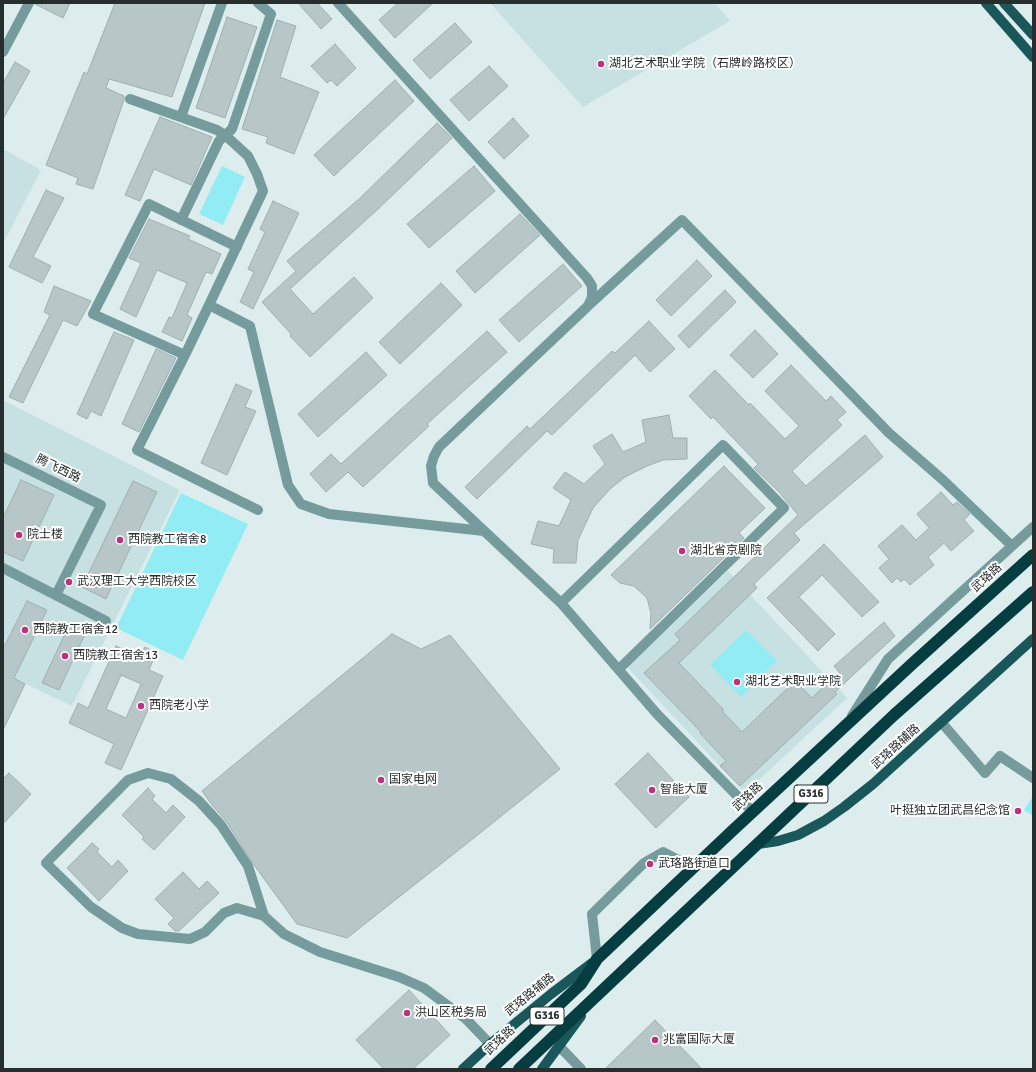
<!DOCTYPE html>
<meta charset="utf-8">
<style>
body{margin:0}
#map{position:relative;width:1036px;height:1072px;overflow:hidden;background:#ddedee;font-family:Signika,sans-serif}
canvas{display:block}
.frame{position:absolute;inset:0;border:4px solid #272e2e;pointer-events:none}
</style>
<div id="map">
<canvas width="1036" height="1072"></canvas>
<div class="frame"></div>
</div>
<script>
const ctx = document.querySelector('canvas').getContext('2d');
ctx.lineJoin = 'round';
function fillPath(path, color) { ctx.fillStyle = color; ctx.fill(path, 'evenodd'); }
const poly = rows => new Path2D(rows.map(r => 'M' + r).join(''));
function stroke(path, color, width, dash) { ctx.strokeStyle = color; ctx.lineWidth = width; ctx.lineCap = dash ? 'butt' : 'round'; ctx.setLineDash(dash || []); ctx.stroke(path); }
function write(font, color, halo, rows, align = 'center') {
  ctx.font = font + ' Signika,"Noto Sans SC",sans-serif'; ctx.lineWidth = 4; ctx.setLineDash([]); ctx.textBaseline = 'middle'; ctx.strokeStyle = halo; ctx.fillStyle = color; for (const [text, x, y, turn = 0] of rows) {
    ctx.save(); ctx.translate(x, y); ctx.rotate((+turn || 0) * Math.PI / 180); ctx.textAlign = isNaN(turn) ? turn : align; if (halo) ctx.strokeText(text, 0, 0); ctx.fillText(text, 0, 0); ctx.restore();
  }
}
fillPath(poly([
 [490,3,715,3,730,21,583,107],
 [3,149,41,170,3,244],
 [3,400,180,490,72,706,3,673],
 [728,571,847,698,745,793,627,667]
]), '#c7e1e2');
fillPath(poly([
 [222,166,245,177,223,225,199,214],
 [181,493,248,524,183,660,116,628],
 [746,630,777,661,741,697,710,665],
 [1033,796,1033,816,1024,810]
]), '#91ecf3');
const building = poly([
 [35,3,70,3,63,18,35,4,35,3],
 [115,3,205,3,172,97,109,79,106,88,124,96,124,100,93,189,76,184,78,178,46,165,84,72,87,74,115,3],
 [298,3,317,3,332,19,321,29,298,3],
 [398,3,433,3,395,38,379,20,398,3],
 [227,17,257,27,225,118,196,108,227,17],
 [277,20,296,26,280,77,319,92,294,154,266,143,268,137,242,129,277,20],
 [455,23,472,42,430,79,413,60,455,23],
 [335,44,356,68,337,86,331,80,327,83,311,66,335,44],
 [15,62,30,71,3,119,3,83,15,62],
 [489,66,508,86,469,121,450,100,489,66],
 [395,80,414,101,334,176,314,155,395,80],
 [160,117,212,137,191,185,154,169,140,201,125,195,160,117],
 [513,118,529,136,504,159,488,142,513,118],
 [437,123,452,138,377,210,290,289,313,314,354,277,373,298,310,357,290,336,291,334,262,302,296,271,287,261,360,198,437,123],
 [474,166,495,191,429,248,407,224,474,166],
 [46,190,64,198,33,257,51,266,42,283,9,267,46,190],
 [273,201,299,213,253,309,240,302,254,272,248,269,265,232,260,229,273,201],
 [520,214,540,235,475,293,456,271,520,214],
 [149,219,190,236,188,239,221,254,212,274,206,272,187,315,192,318,182,341,162,332,169,317,172,318,187,283,157,270,136,317,120,309,141,263,129,258,149,219],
 [697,260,712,276,671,316,656,300,697,260],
 [563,264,582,286,519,342,499,320,563,264],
 [441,283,462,305,400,364,379,342,441,283],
 [54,286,91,301,77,326,63,320,23,403,9,397,50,315,44,312,54,286],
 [725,290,736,302,689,348,678,336,725,290],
 [649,321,675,349,650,372,635,355,552,435,547,431,477,499,465,487,527,426,530,429,612,351,615,353,649,321],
 [755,330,778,354,753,378,730,355,755,330],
 [487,331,507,352,427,424,429,426,363,487,348,472,326,492,310,474,331,454,341,464,487,331],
 [114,332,134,340,101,416,91,411,87,419,77,414,114,332],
 [156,349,176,358,139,432,122,424,156,349],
 [366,352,387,375,318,437,298,414,366,352],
 [791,365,826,401,831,396,846,412,837,420,842,425,792,471,806,486,865,435,883,457,794,533,800,540,754,584,757,588,679,663,724,710,722,711,742,732,795,681,812,698,839,672,834,666,884,622,895,636,835,692,837,694,740,786,720,766,726,761,700,733,701,732,644,673,680,640,675,634,798,515,778,491,754,468,758,464,713,417,711,419,689,396,715,370,749,405,750,403,785,439,799,426,765,391,791,365],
 [236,384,252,391,245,407,256,411,227,475,201,463,236,384],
 [669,415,673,438,687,438,687,459,663,460,647,466,625,477,610,489,593,508,578,540,576,563,553,563,554,549,531,544,538,521,559,526,571,500,553,488,565,472,584,484,605,464,593,446,612,434,623,452,646,442,642,420,669,415],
 [724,466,765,508,739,533,744,538,650,629,651,613,647,598,634,586,620,583,611,575,724,466],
 [21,480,54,495,23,561,3,552,3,518,21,480],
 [133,481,157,492,106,599,82,587,133,481],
 [941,492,953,505,957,502,970,514,964,520,974,531,951,551,944,543,928,557,934,565,910,585,904,579,901,582,897,578,892,583,879,568,889,559,878,546,902,525,916,540,929,528,917,514,941,492],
 [824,544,879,602,862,617,822,575,799,597,835,634,818,651,767,598,824,544],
 [27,601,47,610,14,678,25,684,3,730,3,649,27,601],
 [70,623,87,630,59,690,42,683,70,623],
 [392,634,421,649,450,635,560,769,465,845,347,938,297,924,254,865,226,821,212,805,202,791,392,634],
 [116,646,140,657,145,647,156,653,149,670,163,676,121,770,105,763,114,744,69,723,78,703,88,708,116,646],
 [121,675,141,684,126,718,106,709,121,675],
 [648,753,689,797,656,828,615,784,648,753],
 [9,773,31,794,3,824,3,779,9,773],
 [148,788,155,796,152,799,166,813,173,805,185,817,154,850,142,839,144,837,122,815,148,788],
 [92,843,99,849,97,852,112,867,118,860,128,871,99,901,67,868,92,843],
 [183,872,199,889,207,881,219,893,179,931,175,931,168,924,174,918,155,899,183,872],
 [409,990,450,1035,413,1069,384,1069,356,1040,409,990],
 [655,1020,702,1069,605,1069,655,1020]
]);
fillPath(building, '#b7c7c8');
stroke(building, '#9fafb0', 1);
stroke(poly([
 [338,3,587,278,592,286,592,297,588,306,439,447,434,456,431,466,433,483,561,603,657,714,753,812],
 [3,52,29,3],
 [130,99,217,130,225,135,248,156,257,174,263,191,209,305],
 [181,117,222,3],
 [181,220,219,141,232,129,271,14,258,3],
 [237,247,149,204,93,314,185,355,209,305,250,326,288,485,301,504,329,514,484,531],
 [590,304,682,220,889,433,943,480,1012,546],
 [185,355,137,450,258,510],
 [3,457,101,505,56,595],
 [3,568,106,621],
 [561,603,723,445,784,508,619,669],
 [852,716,888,659,1033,527],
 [942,723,985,773,1000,756,1033,778],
 [264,916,237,908,224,913,205,932,190,939,138,934,122,928,91,907,46,863,128,780,148,773,171,779,199,801,221,825,248,866,264,916,284,934,320,952,399,977,424,988,466,1019,490,1044],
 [597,959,592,914,644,863,663,852,693,868],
 [559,1046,581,1069]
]), '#769b9d', 10);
stroke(poly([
 [986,3,1033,57],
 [1004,3,1033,35],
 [758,844,778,841,798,835,824,821,844,807,873,784,1033,639],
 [463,1069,490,1044,551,994,592,963],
 [542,1069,581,1016]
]), '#1a575b', 10);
stroke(poly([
 [491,1069,581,984,597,959,731,832,912,664,1033,555],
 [519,1069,894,715,1033,592]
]), '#053d40', 12);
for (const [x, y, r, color] of [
 [601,64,4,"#b8347b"],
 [19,535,4,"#b8347b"],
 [120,540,4,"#b8347b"],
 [682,551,4,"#b8347b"],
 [69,582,4,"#b8347b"],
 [25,630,4,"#b8347b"],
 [65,656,4,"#b8347b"],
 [737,682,4,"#b8347b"],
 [141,706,4,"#b8347b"],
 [381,780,4,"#b8347b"],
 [652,790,4,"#b8347b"],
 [1018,811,4,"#b8347b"],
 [650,864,4,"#b8347b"],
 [407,1013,4,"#b8347b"],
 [655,1040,4,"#b8347b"]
]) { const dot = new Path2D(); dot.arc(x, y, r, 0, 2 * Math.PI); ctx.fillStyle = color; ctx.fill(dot); stroke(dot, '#fff', 1.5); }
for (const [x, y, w] of [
 [811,794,34],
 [547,1016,34]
]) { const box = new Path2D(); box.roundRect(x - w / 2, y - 9, w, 18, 3); ctx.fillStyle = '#fff'; ctx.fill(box); stroke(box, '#272e2e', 1); }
write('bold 11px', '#272e2e', null, [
 ["G316",811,794],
 ["G316",547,1016]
]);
write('12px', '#272e2e', '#fff', [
 ["湖北艺术职业学院（石牌岭路校区）",609,64],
 ["院士楼",27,535],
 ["西院教工宿舍8",128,540],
 ["湖北省京剧院",690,551],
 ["武汉理工大学西院校区",77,582],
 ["西院教工宿舍12",33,630],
 ["西院教工宿舍13",73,656],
 ["湖北艺术职业学院",745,682],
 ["西院老小学",149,706],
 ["国家电网",389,780],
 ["智能大厦",660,790],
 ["叶挺独立团武昌纪念馆",1010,811,"right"],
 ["武珞路街道口",658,864],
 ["洪山区税务局",415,1013],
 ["兆富国际大厦",663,1040]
], 'left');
write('12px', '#272e2e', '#fff', [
 ["腾飞西路",58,469,26],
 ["武珞路",987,578,-42],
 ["武珞路辅路",896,747,-42],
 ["武珞路",748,797,-43],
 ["武珞路辅路",530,995,-39],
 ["武珞路",500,1041,-43]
]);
</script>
